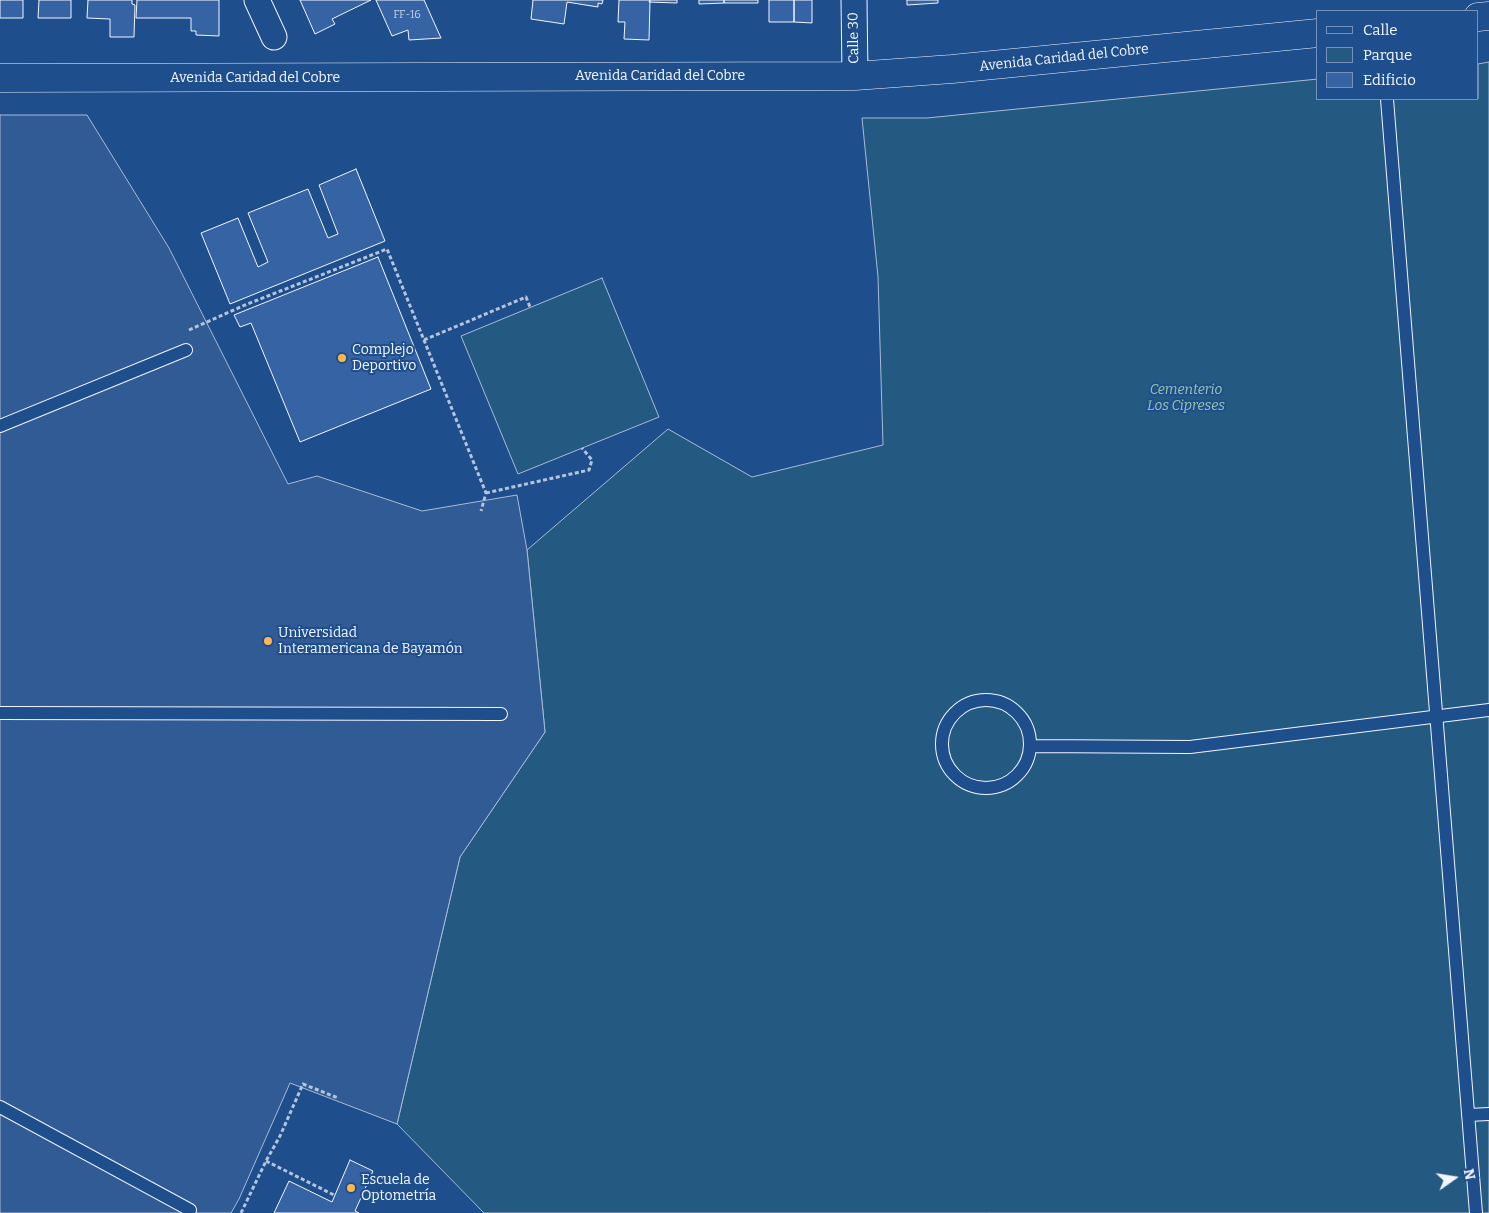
<!DOCTYPE html>
<meta charset="utf-8">
<style>
body{margin:0}
#map{position:relative;width:1489px;height:1213px;overflow:hidden;background:#1f4e8c;font-family:Bitter,serif}
canvas{display:block}
.legend{position:absolute;left:1316px;top:10px;width:162px;height:90px;box-sizing:border-box;background:#1f4e8c;border:1px solid #7391ba;margin:0;padding:6px 9px;list-style:none;font-size:15px;color:#f2f6ff}
.legend li{display:flex;align-items:center;gap:10px;height:25px}
.legend b{width:25px;border:1px solid #7391ba}
.north{position:absolute;left:1429px;top:1153px;width:50px;height:50px;-webkit-text-stroke:4px #1f4e8c;paint-order:stroke;rotate:77deg;font-size:14px;font-weight:700;line-height:20px;text-align:center;color:#f2f6ff}
.north::after{content:'';display:block;margin:auto;width:18px;height:22px;background:#f2f6ff;clip-path:polygon(50% 0,100% 100%,50% 72%,0 100%)}
</style>
<div id="map">
<canvas width="1489" height="1213"></canvas>
<ul class="legend">
<li><b style="height:6px;background:#1f4e8c"></b>Calle</li>
<li><b style="height:14px;background:#245a82"></b>Parque</li>
<li><b style="height:14px;background:#3563a3"></b>Edificio</li>
</ul>
<div class="north">N</div>
</div>
<script>
const ctx = document.querySelector('canvas').getContext('2d');
ctx.lineJoin = 'round';
function fillPath(path, color) { ctx.fillStyle = color; ctx.fill(path, 'evenodd'); }
const poly = rows => new Path2D(rows.map(r => 'M' + r).join(''));
function stroke(path, color, width, dash) { ctx.strokeStyle = color; ctx.lineWidth = width; ctx.lineCap = dash ? 'butt' : 'round'; ctx.setLineDash(dash || []); ctx.stroke(path); }
function write(font, color, halo, rows, align = 'center') {
  ctx.font = font + ' Bitter,serif'; ctx.lineWidth = 4; ctx.setLineDash([]); ctx.textBaseline = 'middle'; ctx.strokeStyle = halo; ctx.fillStyle = color; for (const [text, x, y, turn = 0] of rows) {
    ctx.save(); ctx.translate(x, y); ctx.rotate((+turn || 0) * Math.PI / 180); ctx.textAlign = isNaN(turn) ? turn : align; if (halo) ctx.strokeText(text, 0, 0); ctx.fillText(text, 0, 0); ctx.restore();
  }
}
const green = poly([
 [1489,62,1489,1213,484,1213,397,1124,460,857,545,732,527,550,668,429,752,477,883,445,878,277,862,118,927,118,1318,79,1318,99,1478,99,1478,64,1489,62],
 [602,278,659,417,518,474,461,336,602,278]
]);
fillPath(green, '#245a82');
stroke(green, '#a8bbd7', 1);
const parking = poly([
 [0,115,87,115,169,248,288,484,317,476,422,511,517,495,527,550,545,732,460,857,397,1124,290,1083,239,1199,231,1213,0,1213,0,115]
]);
fillPath(parking, '#305b95');
stroke(parking, '#a8bbd7', 1);
const building = poly([
 [0,0,23,0,23,18,0,18,0,0],
 [39,0,71,0,71,18,38,18,39,0],
 [88,0,132,0,132,4,135,5,134,37,110,37,110,19,87,18,88,0],
 [137,0,219,0,219,36,196,35,196,31,191,31,191,18,136,18,137,0],
 [300,0,371,0,332,19,335,24,315,34,300,0],
 [376,0,424,0,441,38,409,40,408,30,392,36,376,0],
 [533,0,603,0,602,4,598,3,598,7,567,2,564,24,531,19,533,0],
 [619,0,650,0,649,40,624,39,625,22,618,22,619,0],
 [650,0,677,0,677,3,649,2,650,0],
 [699,0,724,0,724,3,699,4,699,0],
 [724,0,758,0,758,3,724,3,724,0],
 [769,0,794,0,794,22,769,22,769,0],
 [794,0,812,0,812,23,794,22,794,0],
 [907,0,938,0,938,3,907,5,907,0],
 [356,169,385,241,230,304,201,233,238,218,258,267,268,262,248,213,308,189,328,238,338,234,319,185,356,169],
 [378,257,431,389,300,442,251,323,240,327,234,315,378,257],
 [350,1160,373,1171,355,1211,359,1213,274,1213,289,1181,332,1202,350,1160]
]);
fillPath(building, '#3563a3');
stroke(building, '#f2f6ff', 1);
const service = poly([
 [1387,99,1476,1213],
 [0,426,186,350],
 '942 744a44 44 0 1 1 88 0a44 44 0 1 1-88 0Z',
 [0,713,501,714],
 [1031,746,1190,747,1489,710],
 [0,1107,190,1210],
 [1468,1115,1489,1114]
]);
const minor = poly([
 [257,0,274,37],
 [854,0,855,76]
]);
const tertiary = poly([
 [1478,17,1489,16],
 [0,78,855,76,952,69,1318,33]
]);
stroke(service, '#f2f6ff', 14);
stroke(minor, '#f2f6ff', 27);
stroke(tertiary, '#f2f6ff', 29);
stroke(poly([
 [189,330,245,305,387,249,486,493,481,511],
 [424,340,526,297,530,307],
 [486,493,589,470,592,460,582,448],
 [266,1161,334,1195],
 [241,1213,266,1161,280,1136,303,1084,338,1098]
]), '#b3c4dc', 3, [4, 2.5]);
stroke(service, '#1f4e8c', 12);
stroke(minor, '#1f4e8c', 25);
stroke(tertiary, '#1f4e8c', 28);
for (const [x, y, r, color] of [
 [342,358,5,"#ffb74d"],
 [268,641,5,"#ffb74d"],
 [351,1188,5,"#ffb74d"]
]) { const dot = new Path2D(); dot.arc(x, y, r, 0, 2 * Math.PI); ctx.fillStyle = color; ctx.fill(dot); stroke(dot, '#1f4e8c', 2); }
write('11px', '#c3d1e8', null, [
 ["FF-16",407,15]
]);
write('14px', '#f2f6ff', '#1f4e8c', [
 ["Calle 30",854,38,-91],
 ["Avenida Caridad del Cobre",1064,58,-6],
 ["Avenida Caridad del Cobre",660,76],
 ["Avenida Caridad del Cobre",255,78]
]);
write('14px', '#f2f6ff', '#1f4e8c', [
 ["Complejo",352,350],
 ["Deportivo",352,366],
 ["Universidad",278,633],
 ["Interamericana de Bayamón",278,649],
 ["Escuela de",361,1180],
 ["Optometría",361,1196]
], 'left');
write('italic 14px', '#97c8a6', '#1f4e8c', [
 ["Cementerio",1186,390],
 ["Los Cipreses",1186,406]
]);
</script>
